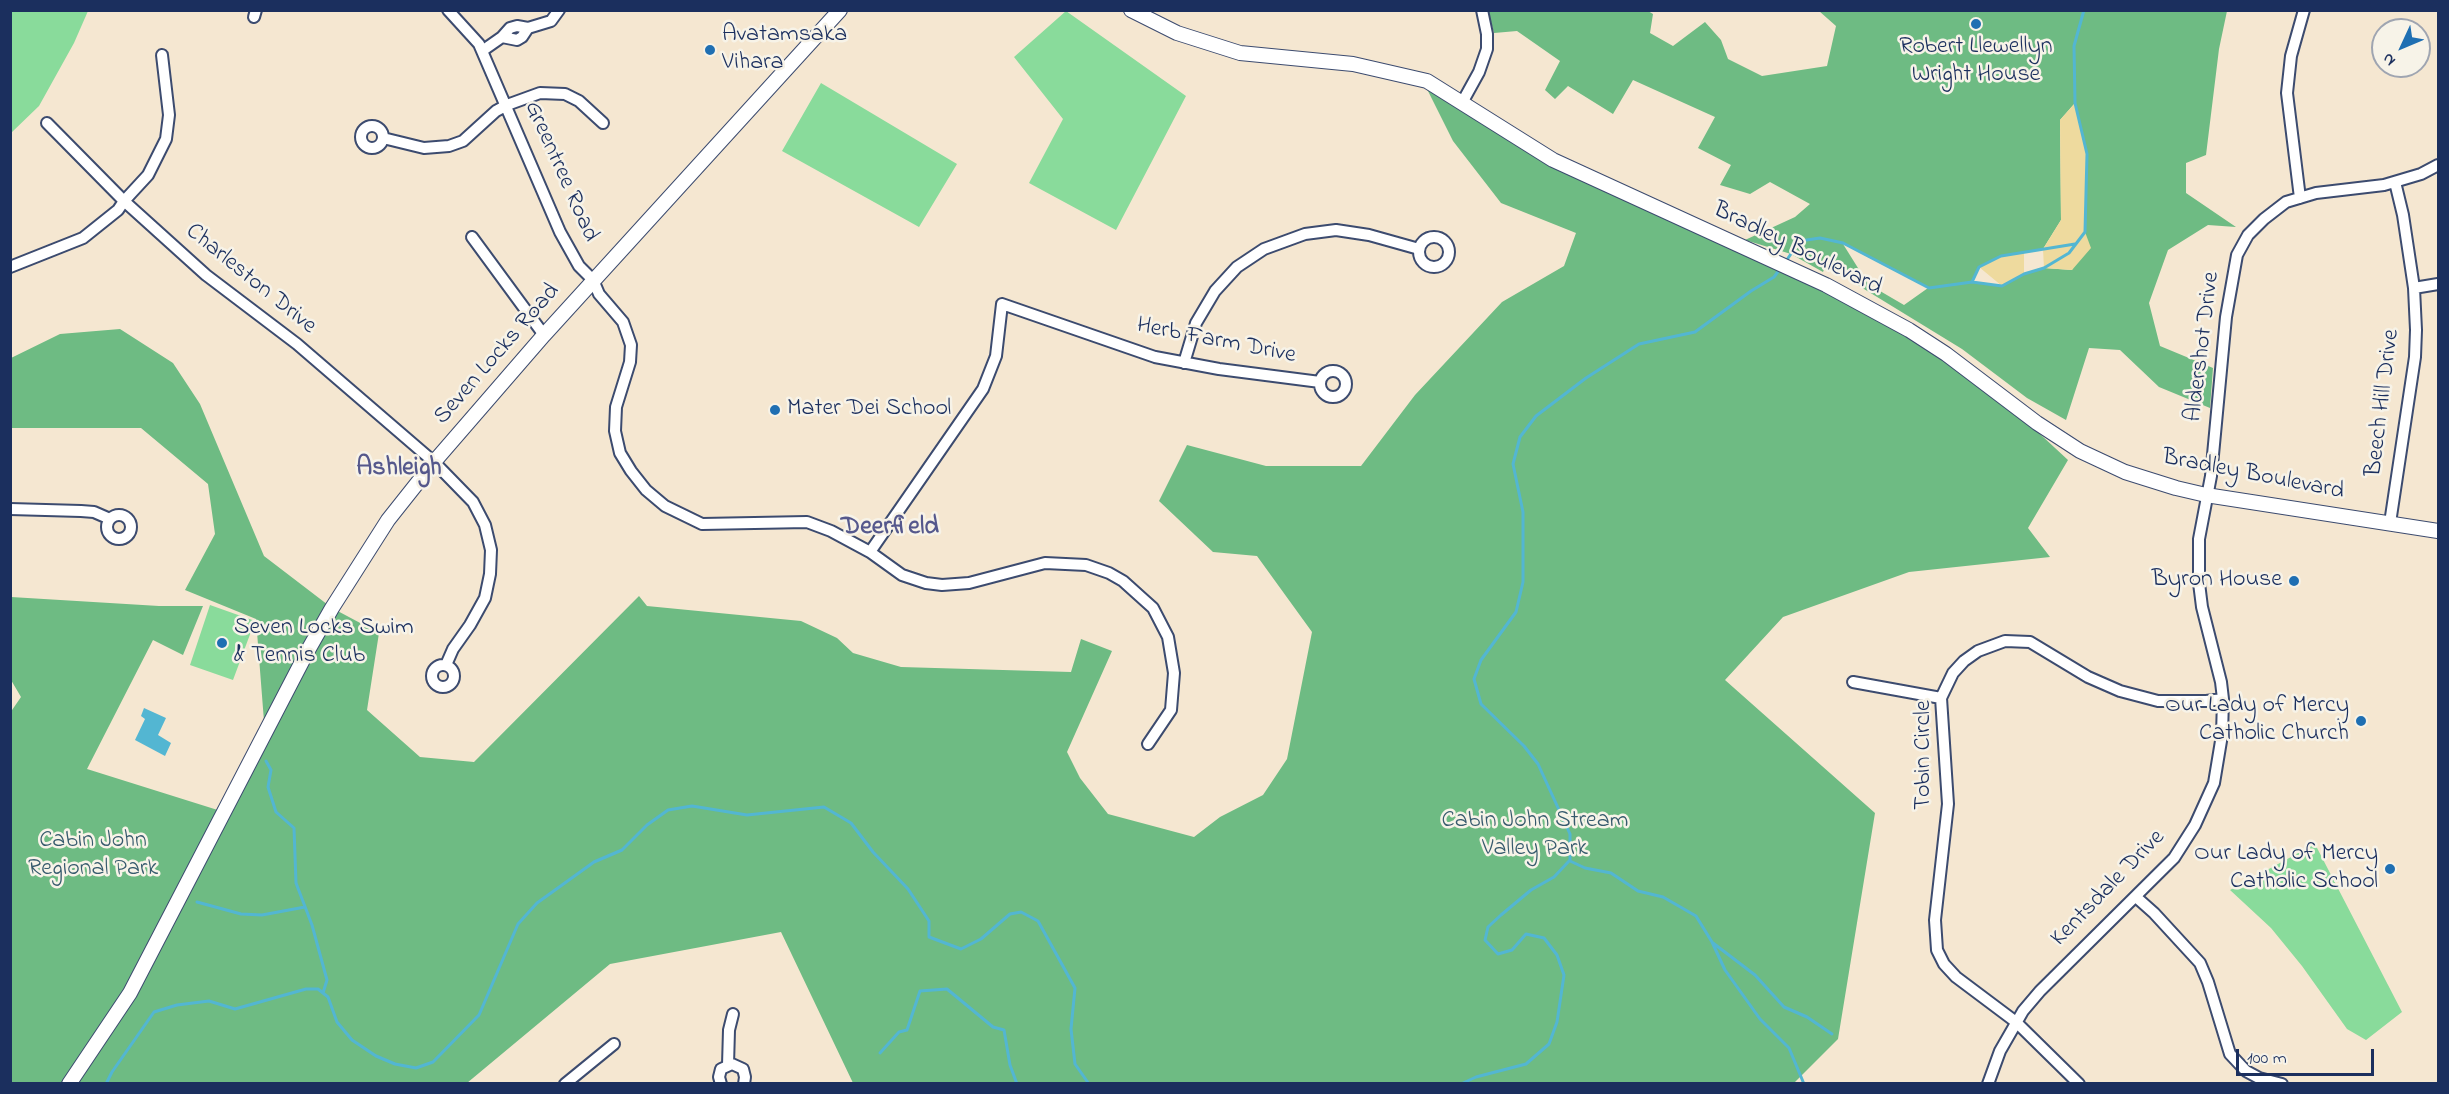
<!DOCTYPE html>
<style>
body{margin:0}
#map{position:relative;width:2449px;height:1094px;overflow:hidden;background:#f5e7d1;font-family:"Indie Flower",sans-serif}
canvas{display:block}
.frame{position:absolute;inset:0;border:12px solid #1b2f5e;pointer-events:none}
.north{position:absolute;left:2371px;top:18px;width:60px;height:60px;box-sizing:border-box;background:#f7f3e8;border:2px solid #9fa5b1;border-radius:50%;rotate:226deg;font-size:16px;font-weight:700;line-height:24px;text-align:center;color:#1b2f5e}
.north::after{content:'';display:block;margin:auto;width:21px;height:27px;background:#1f6fb2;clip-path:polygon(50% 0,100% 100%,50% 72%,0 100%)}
.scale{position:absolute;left:2236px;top:1049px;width:138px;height:27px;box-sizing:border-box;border:3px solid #1b2f5e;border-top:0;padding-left:8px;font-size:18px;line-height:21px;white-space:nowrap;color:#1b2f5e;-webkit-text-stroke:4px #f7f3e8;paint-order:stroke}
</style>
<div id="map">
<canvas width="2449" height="1094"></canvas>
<div class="frame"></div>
<div class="north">N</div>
<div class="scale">100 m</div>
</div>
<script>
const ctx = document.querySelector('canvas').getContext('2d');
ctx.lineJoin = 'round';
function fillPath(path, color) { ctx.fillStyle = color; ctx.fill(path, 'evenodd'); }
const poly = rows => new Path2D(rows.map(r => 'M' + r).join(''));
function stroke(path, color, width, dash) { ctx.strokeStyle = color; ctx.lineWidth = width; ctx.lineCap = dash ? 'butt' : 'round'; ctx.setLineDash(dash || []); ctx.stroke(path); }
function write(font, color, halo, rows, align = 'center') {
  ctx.font = font + ' "Indie Flower",sans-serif'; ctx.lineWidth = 5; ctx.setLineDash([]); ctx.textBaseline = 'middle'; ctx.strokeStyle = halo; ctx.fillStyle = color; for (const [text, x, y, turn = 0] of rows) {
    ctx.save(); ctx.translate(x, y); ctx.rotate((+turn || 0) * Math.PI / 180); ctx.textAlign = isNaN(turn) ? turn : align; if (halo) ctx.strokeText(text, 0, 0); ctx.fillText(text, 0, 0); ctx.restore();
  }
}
fillPath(poly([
 [11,10,88,11,74,43,39,106,11,133],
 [1066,11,1186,96,1116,230,1029,183,1063,119,1014,57],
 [821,83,957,164,919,227,782,151],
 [210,605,255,621,233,680,190,665],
 [2315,844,2402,1012,2366,1040,2347,1029,2302,966,2271,928,2230,890]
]), '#89db9b');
fillPath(poly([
 [1488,11,1648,11,1653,14,1650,33,1673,46,1705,22,1721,40,1728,59,1762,76,1827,66,1836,26,1819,11,2227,11,2219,49,2206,155,2186,163,2186,193,2236,227,2208,225,2168,250,2149,303,2160,346,2213,368,2210,408,2159,387,2120,350,2089,348,2066,420,2027,398,1962,349,1851,281,1827,262,1823,272,1791,254,1745,240,1795,217,1810,204,1770,182,1750,194,1720,185,1731,165,1698,148,1715,117,1633,80,1613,114,1568,86,1555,99,1545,90,1560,61,1517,31,1494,33],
 [2075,103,2086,196,2085,232,2072,270,2044,268,2024,274,2002,286,1973,282,1979,267,2001,256,2043,249,2061,220,2060,120],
 [1843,244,1928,288,1904,305,1868,284],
 [1426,87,1519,145,1826,285,1988,386,2068,460,2028,528,2050,557,1909,572,1783,617,1725,680,1875,813,1838,1039,1794,1083,853,1083,781,932,610,964,467,1083,11,1083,10,713,21,697,11,680,11,597,159,606,203,606,183,655,153,640,87,769,224,812,265,734,256,619,185,590,215,534,208,484,141,428,11,428,11,358,60,334,120,329,173,363,200,404,264,556,332,608,379,633,367,710,420,757,474,762,639,596,647,606,801,621,837,638,853,653,901,667,1071,672,1081,639,1112,651,1067,752,1080,778,1108,814,1194,837,1220,817,1263,795,1287,759,1312,632,1257,556,1213,552,1159,501,1187,445,1266,466,1361,466,1415,395,1502,302,1564,266,1576,233,1501,203,1453,141]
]), '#6ebb83');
fillPath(poly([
 [2075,103,2087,154,2085,232,2091,248,2072,270,2044,268,2043,249,2061,220,2060,120],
 [2024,252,2024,274,2002,286,1979,267,2001,256]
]), '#eeda9e');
fillPath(poly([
 [144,708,166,718,158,735,171,743,165,756,135,740,145,719,141,716]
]), '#53b6d2');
stroke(poly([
 [1786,261,1800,241,1820,238,1843,243,1929,288,1972,282,2002,286,2024,274,2044,268,2069,253,2085,232,2087,154,2075,103,2074,46,2084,10],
 [1972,282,1979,267,2001,256,2075,244],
 [266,761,271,770,268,787,276,812,294,828,296,883,312,925,327,980,323,993],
 [1570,861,1585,868,1611,873,1638,891,1663,897,1696,916,1712,942,1725,970,1760,1019,1789,1048,1804,1084],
 [197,902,241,914,262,915,305,907],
 [1713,943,1755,975,1784,1007,1807,1017,1832,1034],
 [880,1053,899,1032,907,1030,920,991,947,989,993,1027,1004,1030,1010,1065,1017,1084],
 [106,1084,112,1072,154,1012,177,1005,209,1001,235,1009,306,989,318,989,328,997,337,1022,352,1040,376,1056,395,1064,416,1068,433,1062,479,1015,518,924,537,903,594,862,622,850,647,825,668,810,692,806,747,815,824,807,851,823,873,852,908,889,929,921,929,937,961,949,981,939,1010,914,1021,912,1038,921,1075,988,1071,1029,1075,1064,1089,1084],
 [1461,1084,1476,1077,1526,1064,1549,1044,1557,1022,1564,975,1557,955,1544,938,1526,934,1512,950,1498,954,1485,940,1488,927,1501,915,1531,890,1554,877,1570,860,1570,834,1538,764,1524,746,1481,704,1474,679,1481,660,1516,612,1523,582,1523,512,1513,464,1520,437,1536,416,1586,378,1639,344,1695,332,1751,291,1774,277,1780,269]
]), '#53b6d2', 3);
const street = poly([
 [448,10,479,44,560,232,579,266,593,280,599,294,623,322,631,345,630,362,616,407,615,431,620,453,631,471,646,490,665,506,702,524,807,522,831,531,870,552,902,575,926,583,942,585,969,583,1045,563,1086,565,1109,573,1123,581,1153,608,1168,637,1174,673,1171,710,1148,744],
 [254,17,256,10],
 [502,37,517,40,522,37,528,28],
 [482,51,502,37,510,28,517,26,528,28,551,21,559,10],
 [1463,101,1479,72,1487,49,1487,34,1482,10],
 [47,123,124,201,206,275,297,344,434,462,473,502,485,525,491,550,490,574,485,598,470,625,453,649,446,665],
 '361 137a11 11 0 1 1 22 0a11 11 0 1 1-22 0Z',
 [383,138,424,148,449,146,463,141,496,111,507,105,540,93,565,94,579,101,603,123],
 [2300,198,2287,93,2291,56,2304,10],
 [472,237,544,335],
 '1419 252a15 15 0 1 1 30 0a15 15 0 1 1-30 0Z',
 [10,267,83,238,118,210,124,201,148,175,166,139,169,115,162,55],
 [2414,288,2438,284],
 [1184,363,1196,323,1215,291,1237,267,1264,249,1305,234,1336,230,1369,235,1419,249],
 '1320 384a13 13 0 1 1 26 0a13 13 0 1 1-26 0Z',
 [10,509,81,511,94,512,110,519],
 '107 527a12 12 0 1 1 24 0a12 12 0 1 1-24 0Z',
 [2390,523,2415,357,2416,330,2414,288,2403,215,2395,182],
 [870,552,983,389,996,356,1002,304,1155,357,1219,369,1320,382],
 '432 676a11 11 0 1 1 22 0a11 11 0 1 1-22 0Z',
 [1853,682,1941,698],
 [2136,897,2154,913,2200,963,2208,982,2230,1054,2246,1071,2259,1078,2282,1084],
 [728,1065,729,1030,733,1014],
 [565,1084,614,1044],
 [721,1084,719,1077,721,1069,732,1064,743,1069,745,1077,744,1084],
 [1988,1084,2000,1051,2023,1011,2040,991,2174,858,2195,825,2214,783,2222,735,2223,699,2221,682,2202,607,2199,583,2199,539,2211,476,2226,317,2237,255,2248,235,2264,219,2286,202,2316,193,2384,185,2421,174,2438,165],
 [2079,1084,2016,1022,1956,977,1944,964,1937,950,1935,920,1948,804,1941,698,1953,673,1964,661,1978,651,2005,641,2030,642,2088,677,2120,691,2158,701,2206,701,2223,699]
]);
const secondary = poly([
 [1131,10,1177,33,1240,53,1353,64,1427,81,1553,160,1826,285,1909,330,1946,354,2037,423,2080,451,2125,472,2176,488,2206,495,2438,531],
 [69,1084,130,993,307,652,332,608,388,520,434,462,544,335,840,10]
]);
stroke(street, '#3c4b6f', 14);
stroke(secondary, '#3c4b6f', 16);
stroke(street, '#fff', 10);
stroke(secondary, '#fff', 14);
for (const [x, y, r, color] of [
 [1976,24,6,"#1f6fb2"],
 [710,50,6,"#1f6fb2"],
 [775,410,6,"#1f6fb2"],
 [2294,581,6,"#1f6fb2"],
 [222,643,6,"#1f6fb2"],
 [2361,721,6,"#1f6fb2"],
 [2390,869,6,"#1f6fb2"]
]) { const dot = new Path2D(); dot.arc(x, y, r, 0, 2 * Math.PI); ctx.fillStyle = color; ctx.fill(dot); stroke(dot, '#f7f3e8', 2); }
write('24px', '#1b2f5e', '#f7f3e8', [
 ["Avatamsaka",722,36],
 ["Vihara",722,64],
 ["Robert Llewellyn",1976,48,"center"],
 ["Wright House",1976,76,"center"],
 ["Mater Dei School",787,410],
 ["Byron House",2282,581,"right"],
 ["Seven Locks Swim",234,629],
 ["& Tennis Club",234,657],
 ["Our Lady of Mercy",2349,707,"right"],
 ["Catholic Church",2349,735,"right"],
 ["Our Lady of Mercy",2378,855,"right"],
 ["Catholic School",2378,883,"right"]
], 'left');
write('24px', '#1b2f5e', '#f7f3e8', [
 ["Greentree Road",560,172,66],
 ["Bradley Boulevard",1797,250,26],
 ["Charleston Drive",250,280,39],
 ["Herb Farm Drive",1216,342,11],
 ["Aldershot Drive",2204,347,-83],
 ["Seven Locks Road",498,355,-49],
 ["Beech Hill Drive",2384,403,-83],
 ["Bradley Boulevard",2253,476,11],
 ["Tobin Circle",1925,755,-90],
 ["Kentsdale Drive",2109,889,-46]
]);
write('24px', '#365a6d', '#f7f3e8', [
 ["Cabin John Stream",1535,822],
 ["Valley Park",1535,850],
 ["Cabin John",93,842],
 ["Regional Park",93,870]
]);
write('bold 26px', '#55588c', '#f7f3e8', [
 ["Ashleigh",399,470],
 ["Deerfield",890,529]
]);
</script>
